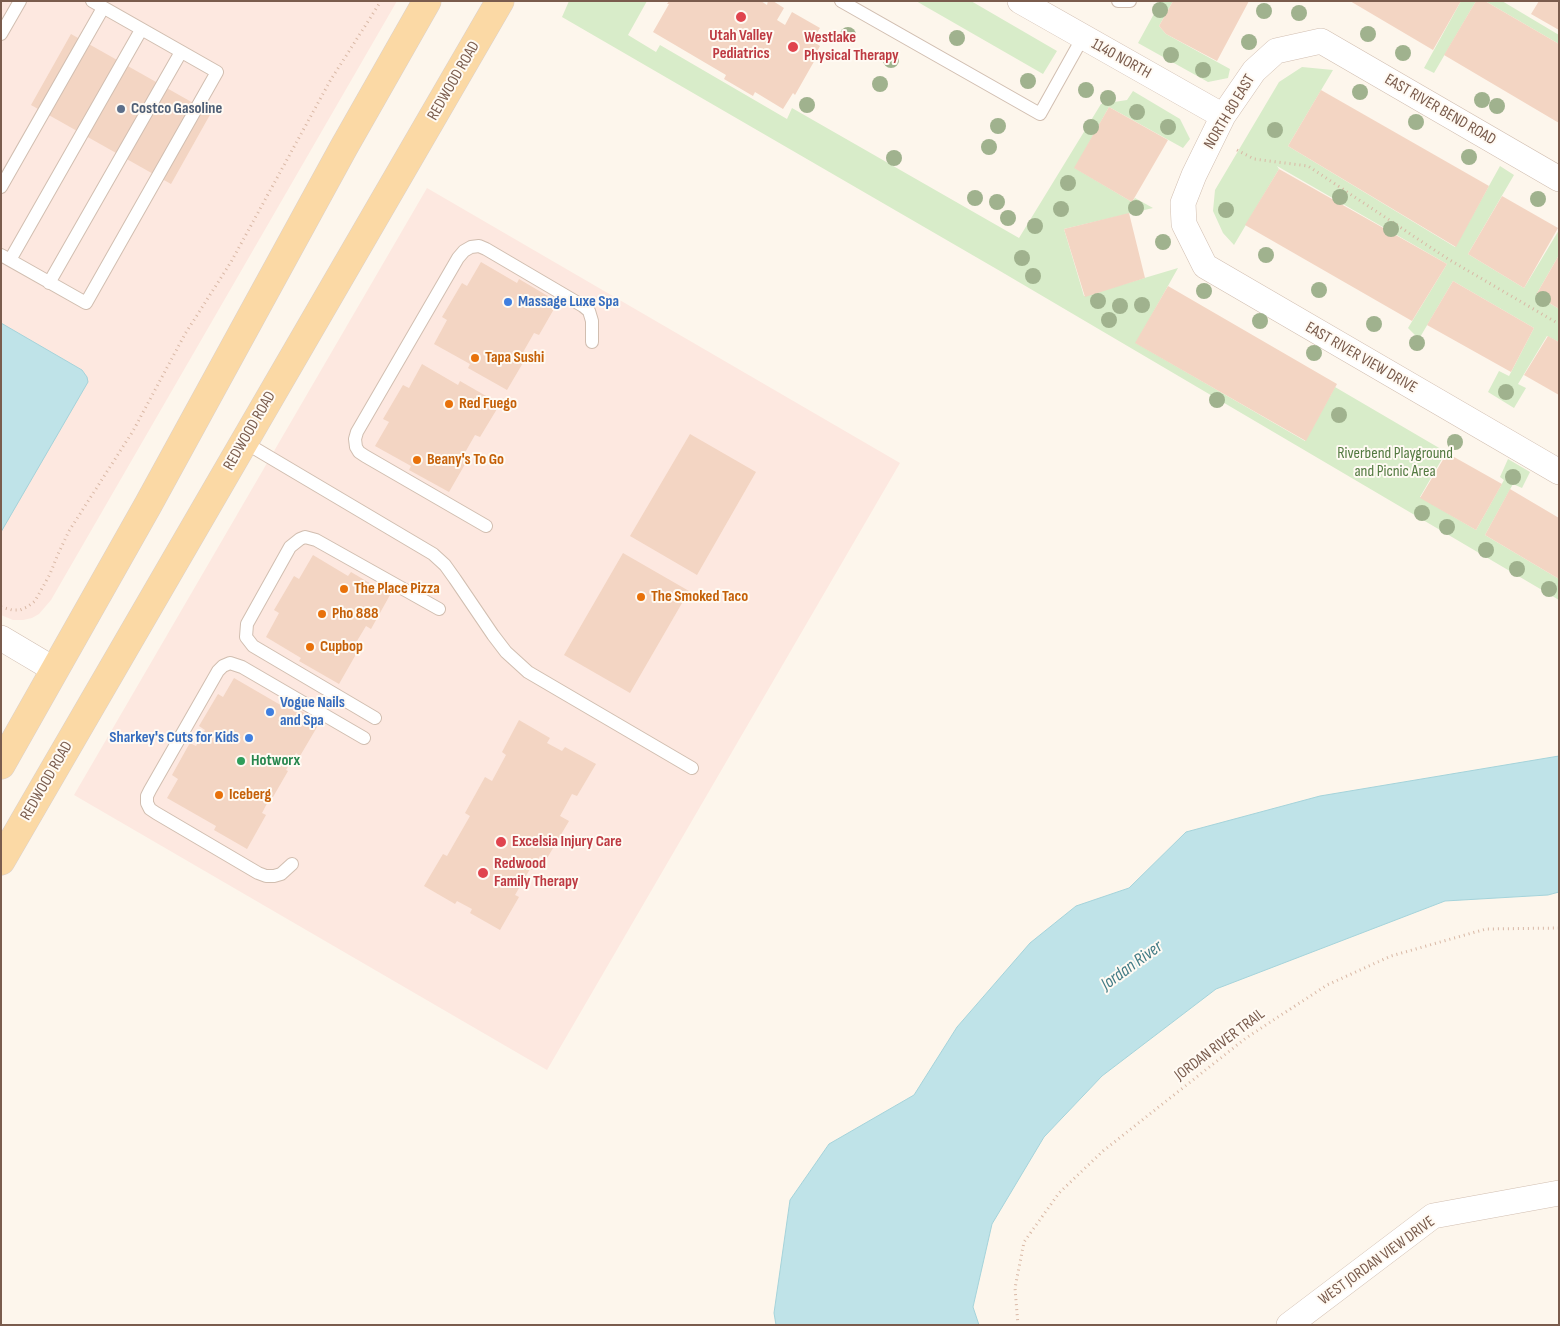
<!DOCTYPE html>
<style>
body{margin:0}
#map{position:relative;width:1560px;height:1326px;overflow:hidden;background:#fdf6ec;font-family:"Sofia Sans Condensed",sans-serif}
canvas{display:block}
.frame{position:absolute;inset:0;border:2px solid #7a5c4d;pointer-events:none}
</style>
<div id="map">
<canvas width="1560" height="1326"></canvas>
<div class="frame"></div>
</div>
<script>
const ctx = document.querySelector('canvas').getContext('2d');
ctx.lineJoin = 'round';
function fillPath(path, color) { ctx.fillStyle = color; ctx.fill(path, 'evenodd'); }
const poly = rows => new Path2D(rows.map(r => 'M' + r).join(''));
function stroke(path, color, width, dash) { ctx.strokeStyle = color; ctx.lineWidth = width; ctx.lineCap = dash ? 'butt' : 'round'; ctx.setLineDash(dash || []); ctx.stroke(path); }
function write(font, color, halo, rows, align = 'center') {
  ctx.font = font + ' "Sofia Sans Condensed",sans-serif'; ctx.lineWidth = 4; ctx.setLineDash([]); ctx.textBaseline = 'middle'; ctx.strokeStyle = halo; ctx.fillStyle = color; for (const [text, x, y, turn = 0] of rows) {
    ctx.save(); ctx.translate(x, y); ctx.rotate((+turn || 0) * Math.PI / 180); ctx.textAlign = isNaN(turn) ? turn : align; if (halo) ctx.strokeText(text, 0, 0); ctx.fillText(text, 0, 0); ctx.restore();
  }
}
fillPath(poly([
 [1,1,397,1,51,600,39,614,32,618,23,620,13,620,1,615],
 [427,188,900,463,547,1070,74,795]
]), '#fde8e0');
fillPath(poly([
 [569,1,647,1,628,35,656,52,660,45,787,119,792,108,1019,238,1101,104,1127,100,1133,91,1180,119,1190,139,1183,148,1109,107,1075,168,1132,202,1135,198,1153,208,1064,229,1084,296,1178,268,1136,343,1305,441,1335,387,1446,452,1420,497,1476,530,1504,480,1500,477,1508,459,1530,472,1522,488,1513,484,1485,535,1559,579,1559,600,1000,271,562,17],
 [916,1,971,1,1057,51,1043,74],
 [1161,1,1173,1,1159,26,1166,34,1230,69,1228,78,1208,82,1138,43],
 [1461,1,1476,1,1434,73,1424,68],
 [1485,1,1502,1,1559,35,1559,44],
 [1302,67,1333,70,1288,146,1455,247,1500,166,1514,175,1468,254,1524,288,1559,230,1559,255,1536,295,1559,309,1559,342,1547,336,1518,384,1526,388,1514,408,1488,392,1499,371,1509,376,1534,328,1453,281,1419,339,1408,328,1447,264,1277,166,1279,169,1234,245,1223,233,1213,211,1215,190,1279,82]
]), '#d8ecc9');
const water = poly([
 [1,323,82,370,87,377,88,382,1,532,1,323],
 [1559,756,1559,892,1548,895,1445,901,1216,989,1102,1076,1044,1137,992,1224,973,1307,979,1325,776,1325,774,1313,790,1200,829,1144,914,1095,957,1027,1030,943,1076,906,1129,888,1186,832,1320,796,1559,756]
]);
fillPath(water, '#bfe3e8');
stroke(water, '#a5d3da', 1);
fillPath(poly([
 [669,1,761,1,767,5,768,1,773,1,784,8,777,20,785,25,792,12,820,28,812,41,820,46,814,57,816,58,795,95,793,93,783,109,755,92,753,96,724,79,726,75,653,32,669,4,667,4],
 [1173,1,1249,1,1217,61,1166,34,1159,26],
 [1350,1,1461,1,1433,50],
 [1476,1,1485,1,1559,44,1559,123,1444,55],
 [1539,1,1559,1,1559,30,1531,14],
 [71,34,211,113,171,184,31,105],
 [1321,90,1489,186,1456,247,1288,146],
 [1109,107,1168,140,1132,202,1074,168],
 [1279,169,1447,264,1412,321,1245,225],
 [1502,196,1558,228,1524,288,1468,254],
 [1129,213,1145,278,1085,297,1064,229],
 [1559,255,1559,309,1536,295],
 [481,262,517,283,519,279,558,302,539,335,534,333,522,354,527,356,507,390,468,368,470,364,434,344,447,320,442,317,462,283,467,286],
 [1453,281,1534,328,1511,372,1427,325],
 [1168,286,1337,384,1306,441,1135,343],
 [1548,336,1559,342,1559,395,1524,375],
 [422,364,458,385,460,381,500,404,480,437,475,435,463,456,468,459,449,492,409,470,411,466,375,446,389,422,383,419,403,385,409,388],
 [690,434,756,472,697,575,630,536],
 [1447,453,1502,484,1476,530,1420,498],
 [1510,489,1559,518,1559,579,1485,535],
 [623,553,689,591,630,693,564,655],
 [313,555,348,576,351,572,390,595,371,629,366,626,354,646,359,649,339,684,299,661,301,658,266,637,279,613,274,610,294,576,299,579],
 [234,678,284,707,287,703,320,722,300,756,296,753,286,770,288,771,273,797,271,796,262,813,266,815,247,849,214,830,216,826,167,798,178,779,172,775,187,748,190,743,196,746,205,730,199,726,218,694,223,697],
 [519,720,550,738,547,743,562,751,565,747,596,764,577,796,572,794,560,816,569,821,546,860,540,856,532,870,530,869,515,895,519,897,500,930,470,913,472,909,457,901,455,904,424,886,443,854,447,856,470,816,465,813,485,777,492,781,506,755,502,752]
]), '#f3d5c3');
const lane = poly([
 [841,1,1040,114,1083,37],
 [1118,1,1130,1],
 [1,34,20,1],
 [1,187,103,8],
 [1,255,86,303,217,72,92,1],
 [10,260,141,30],
 [49,283,181,52],
 [244,442,433,554,445,565,455,579,493,635,506,652,528,672,692,768],
 [486,526,365,456,359,452,356,447,355,439,357,432,458,258,464,251,471,247,479,246,486,249,583,306,589,311,592,321,592,342],
 [375,718,253,646,246,637,247,624,290,547,300,539,305,537,316,540,439,609],
 [292,864,281,874,274,876,266,876,258,873,156,813,150,809,147,803,147,796,150,790,218,671,223,666,230,663,242,667,364,738]
]);
const street = poly([
 [1020,1,1223,116],
 [1559,179,1321,41,1276,51,1254,71,1223,116,1194,175,1183,203,1184,224,1205,266,1559,472],
 [1,638,55,670],
 [1289,1325,1433,1216,1559,1193]
]);
const primary = poly([
 [1,765,148,505,344,147,427,1],
 [1,861,500,1]
]);
stroke(lane, '#d1beb0', 14);
stroke(street, '#d1beb0', 26);
stroke(primary, '#dad1cd', 29);
stroke(poly([
 [1237,150,1254,159,1308,166,1448,259,1559,324],
 [1,607,12,610,20,610,27,607,35,601,50,574,58,554,69,531,133,431,185,334,231,262,330,81,381,1],
 [1018,1325,1015,1288,1024,1242,1059,1193,1103,1151,1246,1038,1327,985,1391,956,1486,929,1559,928]
]), '#d9b8a5', 3, [1, 4]);
stroke(lane, '#fff', 12);
stroke(street, '#fff', 25);
stroke(primary, '#fbd9a5', 28);
ctx.fillStyle = '#a0b28e';
for (const [x, y] of [
 [1160,10],
 [1264,11],
 [1299,13],
 [1368,34],
 [848,35],
 [957,38],
 [1249,42],
 [1403,53],
 [1171,55],
 [891,60],
 [1203,70],
 [1028,81],
 [880,84],
 [1086,90],
 [1360,92],
 [1108,98],
 [1482,100],
 [807,105],
 [1497,106],
 [1137,112],
 [1416,122],
 [998,126],
 [1091,127],
 [1168,127],
 [1275,130],
 [989,147],
 [1469,157],
 [894,158],
 [1068,183],
 [1340,197],
 [975,198],
 [1538,199],
 [997,202],
 [1136,208],
 [1061,209],
 [1226,210],
 [1008,218],
 [1035,226],
 [1391,229],
 [1163,242],
 [1266,255],
 [1022,258],
 [1033,276],
 [1319,290],
 [1204,291],
 [1543,299],
 [1098,301],
 [1142,305],
 [1120,306],
 [1109,320],
 [1260,321],
 [1374,324],
 [1417,343],
 [1314,353],
 [1506,392],
 [1217,400],
 [1339,415],
 [1455,442],
 [1513,477],
 [1422,513],
 [1447,527],
 [1486,550],
 [1517,569],
 [1549,589]
]) { ctx.beginPath(); ctx.arc(x, y, 8, 0, 2 * Math.PI); ctx.fill(); }
for (const [x, y, r, color] of [
 [741,17,6,"#e0444e"],
 [793,47,6,"#e0444e"],
 [121,109,5,"#5c6f8a"],
 [508,302,5,"#3f7fe0"],
 [475,358,5,"#e8710a"],
 [449,404,5,"#e8710a"],
 [417,460,5,"#e8710a"],
 [344,589,5,"#e8710a"],
 [641,597,5,"#e8710a"],
 [322,614,5,"#e8710a"],
 [310,647,5,"#e8710a"],
 [270,712,5,"#3f7fe0"],
 [249,738,5,"#3f7fe0"],
 [241,761,5,"#2e9e5b"],
 [219,795,5,"#e8710a"],
 [501,842,6,"#e0444e"],
 [483,873,6,"#e0444e"]
]) { const dot = new Path2D(); dot.arc(x, y, r, 0, 2 * Math.PI); ctx.fillStyle = color; ctx.fill(dot); stroke(dot, '#fffaf3', 2); }
write('bold 16px', '#be3a42', '#fffaf3', [
 ["Utah Valley",741,36,"center"],
 ["Pediatrics",741,54,"center"],
 ["Westlake",804,38],
 ["Physical Therapy",804,56],
 ["Excelsia Injury Care",512,842],
 ["Redwood",494,864],
 ["Family Therapy",494,882]
], 'left');
write('16px', '#7a5c4d', '#fffaf3', [
 ["1140 NORTH",1121,59,29],
 ["REDWOOD ROAD",454,81,-60],
 ["EAST RIVER BEND ROAD",1440,110,30],
 ["NORTH 80 EAST",1230,112,-59],
 ["EAST RIVER VIEW DRIVE",1361,358,30],
 ["REDWOOD ROAD",250,431,-60],
 ["REDWOOD ROAD",47,781,-60],
 ["JORDAN RIVER TRAIL",1220,1045,-37],
 ["WEST JORDAN VIEW DRIVE",1377,1261,-36]
]);
write('bold 16px', '#4e5e75', '#fffaf3', [
 ["Costco Gasoline",131,109]
], 'left');
write('bold 16px', '#366cbe', '#fffaf3', [
 ["Massage Luxe Spa",518,302],
 ["Vogue Nails",280,703],
 ["and Spa",280,721],
 ["Sharkey's Cuts for Kids",239,738,"right"]
], 'left');
write('bold 16px', '#c56008', '#fffaf3', [
 ["Tapa Sushi",485,358],
 ["Red Fuego",459,404],
 ["Beany's To Go",427,460],
 ["The Place Pizza",354,589],
 ["The Smoked Taco",651,597],
 ["Pho 888",332,614],
 ["Cupbop",320,647],
 ["Iceberg",229,795]
], 'left');
write('16px', '#537a41', '#fffaf3', [
 ["Riverbend Playground",1395,454],
 ["and Picnic Area",1395,472]
]);
write('bold 16px', '#27864d', '#fffaf3', [
 ["Hotworx",251,761]
], 'left');
write('italic 18px', '#437c86', '#fffaf3', [
 ["Jordan River",1132,966,-36]
]);
</script>
